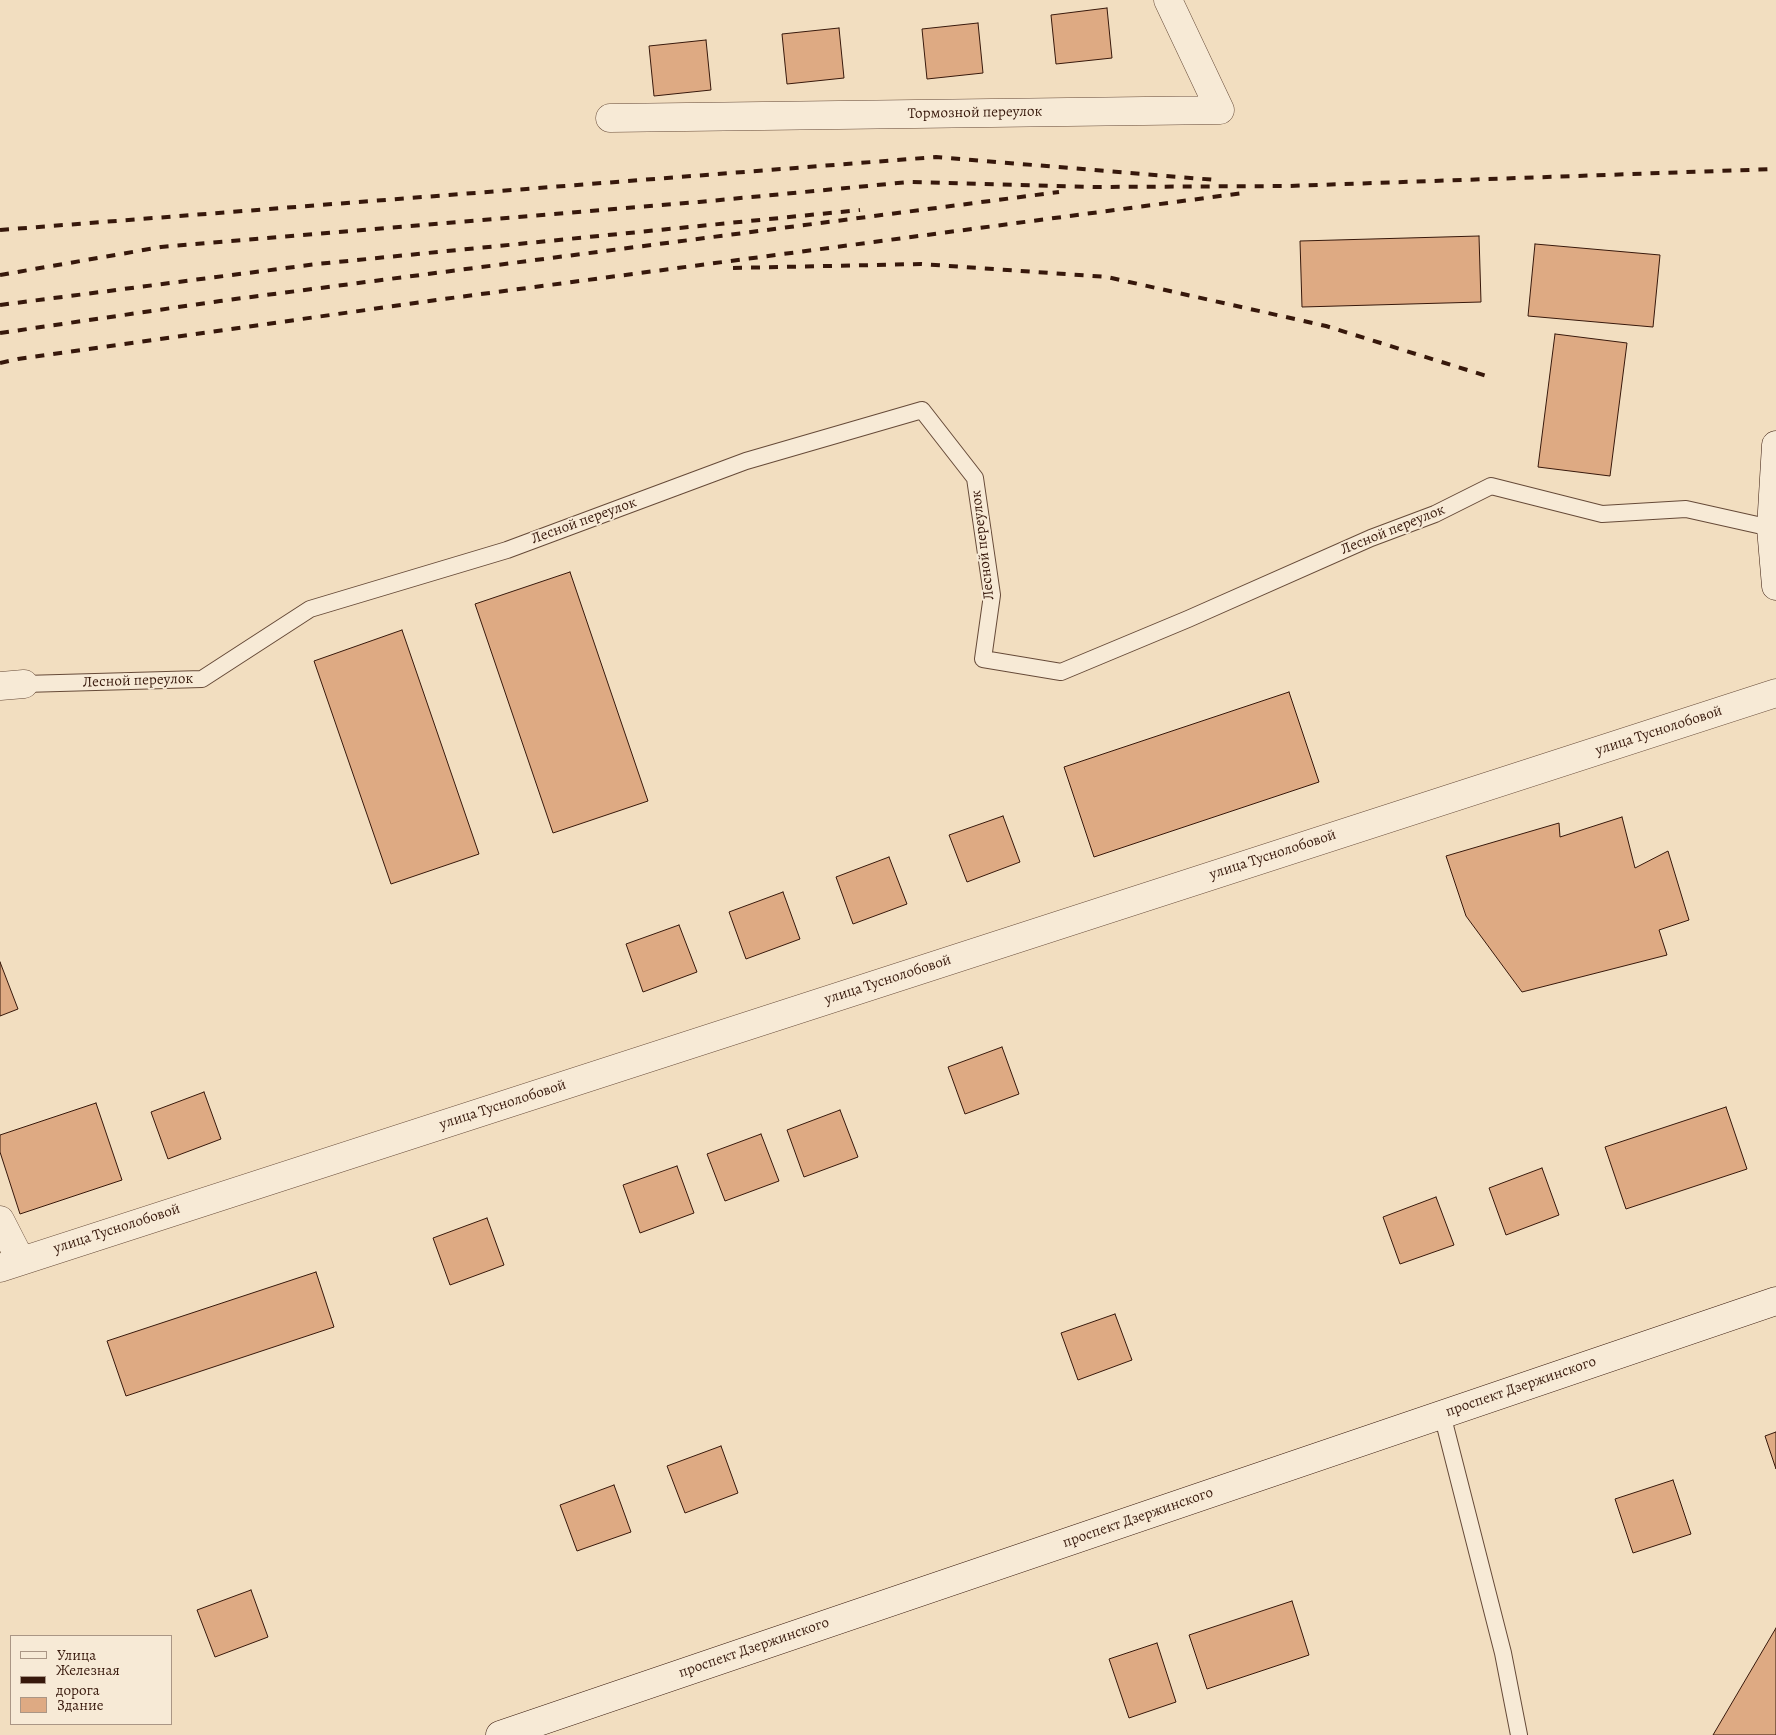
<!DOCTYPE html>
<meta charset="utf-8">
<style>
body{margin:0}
#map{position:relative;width:1776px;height:1735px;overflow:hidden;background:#f2dec0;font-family:Alegreya,serif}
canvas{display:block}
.legend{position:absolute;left:10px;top:1635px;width:162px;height:90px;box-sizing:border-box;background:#f7ead6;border:1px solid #aa9685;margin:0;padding:6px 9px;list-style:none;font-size:15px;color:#37180b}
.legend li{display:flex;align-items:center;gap:10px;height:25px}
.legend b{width:25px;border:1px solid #aa9685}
</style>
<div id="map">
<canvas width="1776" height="1735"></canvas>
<ul class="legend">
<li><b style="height:6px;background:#f7ead6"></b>Улица</li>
<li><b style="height:6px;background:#37180b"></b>Железная дорога</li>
<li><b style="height:14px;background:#deaa83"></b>Здание</li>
</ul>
</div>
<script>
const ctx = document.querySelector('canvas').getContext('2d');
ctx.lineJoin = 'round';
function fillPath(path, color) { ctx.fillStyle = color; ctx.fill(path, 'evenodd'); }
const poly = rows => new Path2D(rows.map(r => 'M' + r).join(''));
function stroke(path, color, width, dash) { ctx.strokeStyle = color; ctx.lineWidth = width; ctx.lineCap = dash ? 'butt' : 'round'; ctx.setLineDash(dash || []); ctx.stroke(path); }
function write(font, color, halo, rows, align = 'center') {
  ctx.font = font + ' Alegreya,serif'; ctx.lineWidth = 4; ctx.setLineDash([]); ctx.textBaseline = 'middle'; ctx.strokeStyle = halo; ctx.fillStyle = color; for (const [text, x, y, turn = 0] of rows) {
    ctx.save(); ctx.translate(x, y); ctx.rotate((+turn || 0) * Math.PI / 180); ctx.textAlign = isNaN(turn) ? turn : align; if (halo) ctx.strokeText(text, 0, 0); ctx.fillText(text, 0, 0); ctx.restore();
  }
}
const building = poly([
 [1107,8,1112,58,1056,64,1051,15,1107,8],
 [978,23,983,73,927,79,922,29,978,23],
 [839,28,844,78,787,84,782,34,839,28],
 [706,40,711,90,654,96,649,46,706,40],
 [1479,236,1481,302,1302,307,1300,241,1479,236],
 [1535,244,1660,255,1653,327,1528,316,1535,244],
 [1555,334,1627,343,1610,476,1538,467,1555,334],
 [570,572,648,801,553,833,475,604,570,572],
 [402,630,479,854,391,884,314,661,402,630],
 [1289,692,1319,782,1094,857,1064,767,1289,692],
 [1003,816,1020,862,967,882,949,835,1003,816],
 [1622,817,1635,868,1668,851,1689,920,1659,930,1667,955,1522,992,1466,916,1446,856,1559,823,1560,837,1622,817],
 [889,857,907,904,853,924,836,877,889,857],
 [783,892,800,939,746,959,729,912,783,892],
 [679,925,697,972,643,992,626,944,679,925],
 [0,962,18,1009,0,1016,0,962],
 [1002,1047,1019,1094,965,1114,948,1067,1002,1047],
 [204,1092,221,1139,168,1159,151,1112,204,1092],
 [96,1103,122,1180,20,1214,0,1152,0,1135,96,1103],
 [1726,1107,1747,1169,1626,1209,1605,1147,1726,1107],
 [840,1110,858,1157,804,1177,787,1130,840,1110],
 [761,1134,779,1181,725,1201,707,1154,761,1134],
 [677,1166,694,1213,640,1233,623,1185,677,1166],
 [1542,1168,1559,1215,1506,1235,1489,1188,1542,1168],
 [1436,1197,1454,1245,1400,1264,1383,1217,1436,1197],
 [487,1218,504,1265,450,1285,433,1238,487,1218],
 [316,1272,334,1327,126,1396,107,1341,316,1272],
 [1115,1314,1132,1360,1078,1380,1061,1333,1115,1314],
 [1776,1432,1776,1469,1765,1436,1776,1432],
 [721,1446,738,1493,685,1513,667,1466,721,1446],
 [1673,1480,1691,1534,1633,1553,1615,1499,1673,1480],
 [614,1485,631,1532,577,1551,560,1505,614,1485],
 [251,1590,268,1637,215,1657,197,1610,251,1590],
 [1292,1601,1309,1655,1207,1689,1189,1635,1292,1601],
 [1776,1628,1776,1735,1713,1735,1776,1628],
 [1157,1643,1176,1702,1129,1718,1109,1659,1157,1643]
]);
fillPath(building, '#deaa83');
stroke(building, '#37180b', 1);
const lane = poly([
 [24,684,202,679,310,609,507,550,746,461,922,410,975,478,992,595,983,659,1061,672,1188,619,1371,538,1435,514,1491,486,1602,514,1686,509,1771,528],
 [1442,1414,1503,1653,1519,1735]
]);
const street = poly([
 [610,118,1220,110,1168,0],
 [0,686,24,684],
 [0,1220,21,1261],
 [0,1268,1776,693]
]);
const secondary = poly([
 [1776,445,1771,528,1776,586],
 [500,1735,1776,1301]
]);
stroke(lane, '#664a38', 18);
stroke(street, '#664a38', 29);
stroke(secondary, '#37180b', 29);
stroke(lane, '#f7ead6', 16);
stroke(street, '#f7ead6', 28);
stroke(secondary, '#f7ead6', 28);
stroke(poly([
 [0,230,936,157,1216,180],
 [733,268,921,264,1107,277,1326,326,1493,378],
 [0,275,161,247,699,202,909,182,1094,187,1288,186,1776,169],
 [0,305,317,264,860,210],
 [0,333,220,301,1059,192],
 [0,363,18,359,444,299,1243,193]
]), '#37180b', 4, [9, 9]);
write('15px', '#37180b', '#f7ead6', [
 ["Тормозной переулок",975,113,-1],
 ["Лесной переулок",584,521,-20],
 ["Лесной переулок",1393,530,-22],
 ["Лесной переулок",983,545,-97],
 ["Лесной переулок",138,681,-2],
 ["улица Туснолобовой",1659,731,-18],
 ["улица Туснолобовой",1273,855,-18],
 ["улица Туснолобовой",888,980,-18],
 ["улица Туснолобовой",503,1105,-18],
 ["улица Туснолобовой",117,1229,-18],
 ["проспект Дзержинского",1521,1387,-19],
 ["проспект Дзержинского",1138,1518,-19],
 ["проспект Дзержинского",754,1648,-19]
]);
</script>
